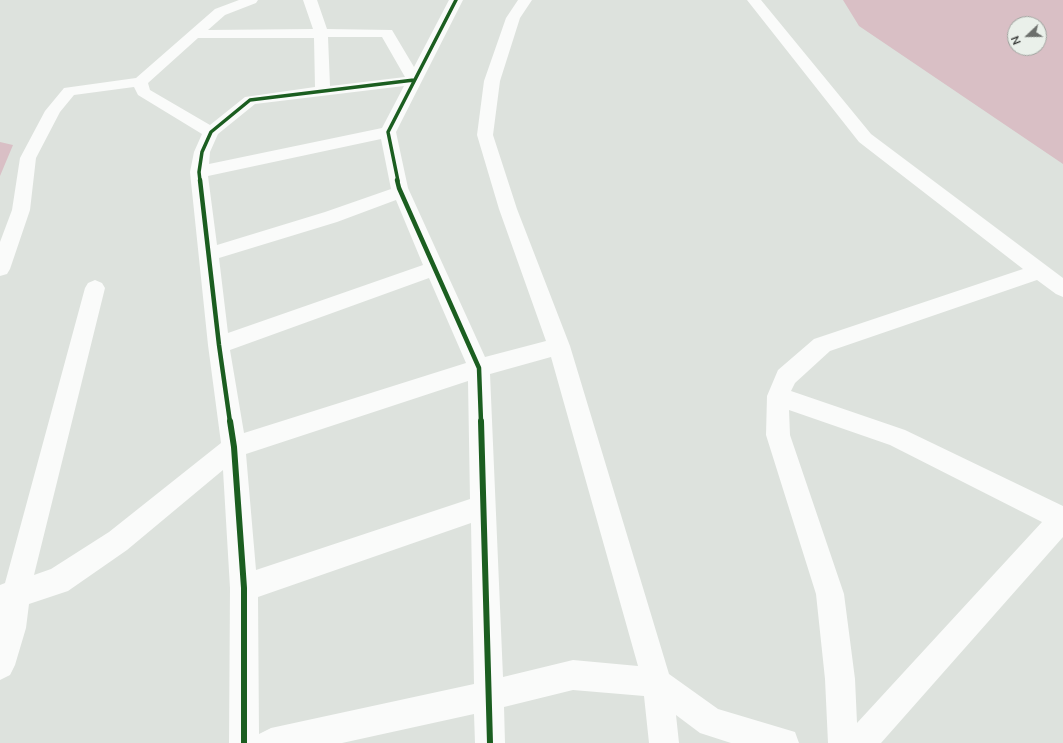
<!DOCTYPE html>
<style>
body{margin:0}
#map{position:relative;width:1063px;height:743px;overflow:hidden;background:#dde2dd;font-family:"Nunito Sans",sans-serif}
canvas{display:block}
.north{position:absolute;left:1007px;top:16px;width:40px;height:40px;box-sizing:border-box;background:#eaf0ea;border:1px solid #9fa49f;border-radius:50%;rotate:248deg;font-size:11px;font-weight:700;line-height:16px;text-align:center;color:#2f312f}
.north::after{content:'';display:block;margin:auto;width:14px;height:18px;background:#6c6f6c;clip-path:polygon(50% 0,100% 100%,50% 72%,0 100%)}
</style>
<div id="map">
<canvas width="1063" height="743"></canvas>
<div class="north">N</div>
</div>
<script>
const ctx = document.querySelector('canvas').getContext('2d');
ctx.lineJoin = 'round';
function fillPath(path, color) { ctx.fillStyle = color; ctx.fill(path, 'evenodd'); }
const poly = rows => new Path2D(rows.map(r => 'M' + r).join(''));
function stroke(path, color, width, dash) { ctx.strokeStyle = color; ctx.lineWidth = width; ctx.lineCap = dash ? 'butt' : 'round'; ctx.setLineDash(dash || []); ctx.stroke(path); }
fillPath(poly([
 [843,0,1063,0,1063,164,859,26],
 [1015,24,1039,24,1039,48,1015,48],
 [0,142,13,145,0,176]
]), '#d9bfc5');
fillPath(poly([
 [239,0,258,0,256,3,225,15,208,30,313,29,303,0,317,0,327,29,392,30,414,67,449,0,463,0,396,132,408,188,485,357,546,341,499,209,477,135,484,81,506,18,518,0,532,0,520,18,500,81,493,135,517,209,570,346,669,674,718,709,795,732,799,743,731,743,700,733,676,715,679,743,649,743,644,696,573,690,504,707,505,743,475,743,474,714,342,743,229,743,230,588,223,470,127,550,68,591,29,604,26,628,15,665,10,675,0,680,0,585,5,583,85,288,88,283,95,280,102,283,105,288,34,575,51,569,109,532,221,443,208,345,190,172,194,152,202,134,138,95,134,87,74,95,60,112,36,158,30,210,10,269,7,274,0,276,0,242,12,210,20,158,45,111,64,88,136,78,215,9,239,0],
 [328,37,382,37,405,77,330,86,328,37],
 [198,38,314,38,315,87,245,97,210,125,150,90,148,83,198,38],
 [404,86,382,128,209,164,210,152,218,134,255,104,404,86],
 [381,139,391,189,325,212,217,245,208,176,381,139],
 [396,200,423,265,228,333,219,258,337,222,396,200],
 [429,278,466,363,244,433,230,350,429,278],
 [551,357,638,666,573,660,503,677,490,374,551,357],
 [468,381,470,499,256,570,246,454,468,381],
 [471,523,474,684,271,728,259,734,258,597,471,523],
 [747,0,761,0,871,134,1063,278,1063,297,1056,294,1037,280,830,351,795,383,791,391,905,430,1063,506,1063,537,881,743,828,743,825,679,816,594,766,435,767,396,778,370,814,339,1023,269,859,142,747,0],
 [789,410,890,445,1042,522,857,723,855,679,844,594,790,435,789,410]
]), '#fafbfa');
stroke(poly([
 [200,181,199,172,202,152,211,132,250,100,414,80],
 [398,181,388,132,456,0]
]), '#1b5e20', 3.5);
stroke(poly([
 [200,180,219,345,230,422],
 [397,180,399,188,479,368,481,422]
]), '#1b5e20', 4.5);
stroke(poly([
 [230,421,234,447,244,588,244,743],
 [481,421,490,743]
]), '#1b5e20', 6);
</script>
